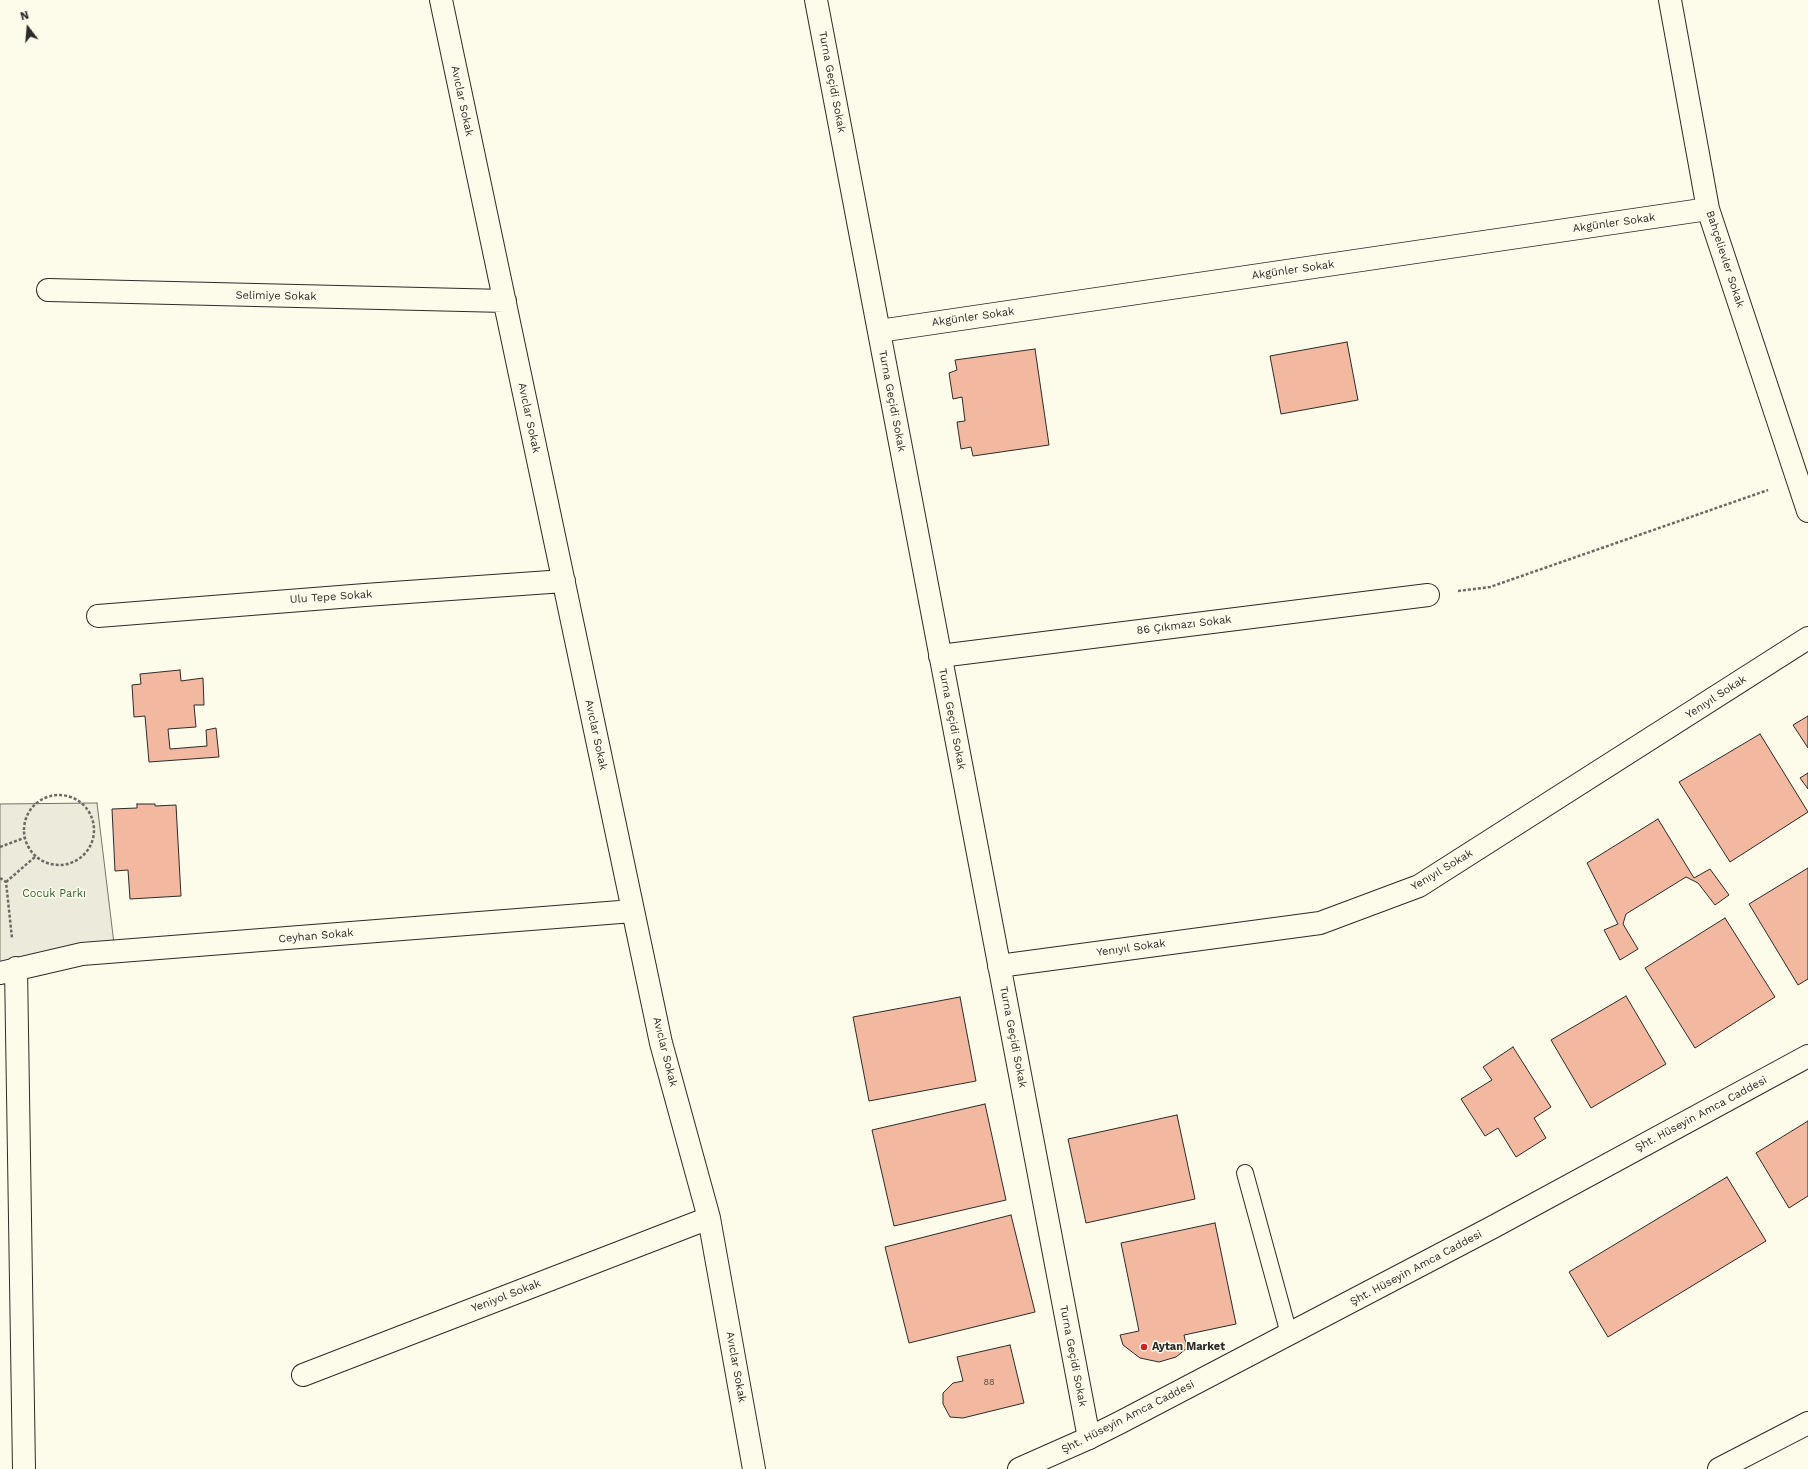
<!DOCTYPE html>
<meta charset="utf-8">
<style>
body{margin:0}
#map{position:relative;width:1808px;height:1469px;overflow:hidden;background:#fdfbea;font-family:"Work Sans",sans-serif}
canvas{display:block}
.north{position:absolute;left:8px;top:8px;width:40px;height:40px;-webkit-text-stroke:3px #fdfbea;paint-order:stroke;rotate:344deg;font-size:11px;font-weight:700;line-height:16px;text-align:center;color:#2b2b2b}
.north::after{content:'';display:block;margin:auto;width:14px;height:18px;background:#2b2b2b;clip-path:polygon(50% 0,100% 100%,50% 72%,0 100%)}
</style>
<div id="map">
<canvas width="1808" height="1469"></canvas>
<div class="north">N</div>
</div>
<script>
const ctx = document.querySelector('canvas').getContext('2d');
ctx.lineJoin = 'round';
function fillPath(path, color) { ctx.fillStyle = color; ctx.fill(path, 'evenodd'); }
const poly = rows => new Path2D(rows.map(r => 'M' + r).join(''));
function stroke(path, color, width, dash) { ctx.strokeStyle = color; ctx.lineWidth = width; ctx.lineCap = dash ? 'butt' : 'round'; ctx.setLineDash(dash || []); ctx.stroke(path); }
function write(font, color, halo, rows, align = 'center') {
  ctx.font = font + ' "Work Sans",sans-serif'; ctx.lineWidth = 3; ctx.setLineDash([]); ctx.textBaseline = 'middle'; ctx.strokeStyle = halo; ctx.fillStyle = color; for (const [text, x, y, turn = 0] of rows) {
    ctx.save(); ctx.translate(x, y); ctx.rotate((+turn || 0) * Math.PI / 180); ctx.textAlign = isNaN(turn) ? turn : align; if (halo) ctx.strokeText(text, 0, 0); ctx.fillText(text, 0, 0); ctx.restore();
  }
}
const green = poly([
 [97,803,115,952,0,968,0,804,97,803]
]);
fillPath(green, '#ecebdb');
stroke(green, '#74746e', 1);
const building = poly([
 [1347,342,1358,400,1281,414,1270,356,1347,342],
 [1035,349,1049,445,973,456,971,447,961,449,957,422,965,421,962,397,953,399,949,373,957,370,955,360,1035,349],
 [180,670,181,681,203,678,204,705,194,705,196,727,168,729,170,749,207,746,206,730,216,728,219,757,149,762,145,716,134,717,132,685,141,684,140,674,180,670],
 [1808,716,1808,748,1793,725,1808,716],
 [1760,734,1808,812,1730,862,1679,782,1760,734],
 [1808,773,1808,789,1800,778,1808,773],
 [137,804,155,804,155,806,176,805,181,896,130,899,128,870,115,871,112,809,137,808,137,804],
 [1658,819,1694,878,1710,869,1729,895,1715,905,1698,883,1686,877,1626,914,1623,924,1638,949,1620,960,1604,930,1618,924,1587,863,1658,819],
 [1808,868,1808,979,1798,985,1749,904,1808,868],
 [1725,918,1775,997,1695,1048,1645,968,1725,918],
 [1626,996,1666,1064,1591,1108,1551,1040,1626,996],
 [960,997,976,1081,869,1101,853,1017,960,997],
 [1513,1047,1551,1107,1534,1118,1546,1138,1516,1157,1498,1128,1485,1136,1461,1099,1492,1080,1483,1067,1513,1047],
 [985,1104,1006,1200,894,1226,872,1130,985,1104],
 [1177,1115,1195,1199,1086,1223,1068,1139,1177,1115],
 [1808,1121,1808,1196,1789,1208,1756,1153,1808,1121],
 [1727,1177,1766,1241,1608,1337,1569,1272,1727,1177],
 [1011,1215,1035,1312,909,1343,885,1247,1011,1215],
 [1215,1223,1236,1324,1184,1335,1187,1348,1176,1357,1159,1362,1140,1358,1123,1345,1120,1335,1139,1331,1121,1243,1215,1223],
 [1010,1345,1024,1403,963,1418,950,1417,943,1404,943,1393,953,1383,963,1381,957,1357,1010,1345]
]);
fillPath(building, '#f2b8a0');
stroke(building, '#2b2b2b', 1);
const service = poly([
 [1245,1173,1289,1334]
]);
const minor = poly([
 [441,0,661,1043,709,1218,754,1469],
 [816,0,1089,1438],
 [1670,0,1708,209,1808,511],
 [48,290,505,301],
 [879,331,1708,209],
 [98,616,365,595,564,581],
 [940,656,1428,595],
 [999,966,1320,923,1419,886,1808,638],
 [16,968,24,1469],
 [0,973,82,954,633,911],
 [303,1375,709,1218],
 [1719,1469,1808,1423]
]);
const tertiary = poly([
 [1019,1469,1089,1438,1121,1422,1493,1227,1808,1056]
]);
stroke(service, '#2b2b2b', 18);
stroke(minor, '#2b2b2b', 24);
stroke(tertiary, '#2b2b2b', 24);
stroke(poly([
 [1458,591,1490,587,1768,490],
 '24 830a35 35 0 1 1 70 0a35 35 0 1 1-70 0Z',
 [0,847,24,838],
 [0,878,6,882,12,938],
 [6,882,36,856]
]), '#6a6964', 2.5, [3, 2]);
stroke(service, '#fdfbea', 16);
stroke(minor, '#fdfbea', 22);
stroke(tertiary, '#fdfbea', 22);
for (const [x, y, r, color] of [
 [1144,1347,4,"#c62828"]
]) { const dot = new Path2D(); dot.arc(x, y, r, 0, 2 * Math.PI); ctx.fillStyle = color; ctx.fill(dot); stroke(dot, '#fdfbea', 1.5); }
write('9px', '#5d4e48', null, [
 ["88",989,1382]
]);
write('11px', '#2b2b2b', '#fdfbea', [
 ["Turna Geçidi Sokak",832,82,79],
 ["Avıclar Sokak",462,101,78],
 ["Akgünler Sokak",1614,223,-8],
 ["Bahçelievler Sokak",1725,259,72],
 ["Akgünler Sokak",1293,270,-8],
 ["Selimiye Sokak",276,296,1],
 ["Akgünler Sokak",973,317,-8],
 ["Turna Geçidi Sokak",892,401,79],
 ["Avıclar Sokak",529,418,78],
 ["Ulu Tepe Sokak",331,597,-4],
 ["86 Çıkmazı Sokak",1184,625,-7],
 ["Yenıyıl Sokak",1716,697,-33],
 ["Turna Geçidi Sokak",952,719,79],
 ["Avıclar Sokak",596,735,78],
 ["Yenıyıl Sokak",1442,870,-31],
 ["Ceyhan Sokak",316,936,-5],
 ["Yenıyıl Sokak",1131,948,-8],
 ["Turna Geçidi Sokak",1013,1037,79],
 ["Avıclar Sokak",665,1052,76],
 ["Şht. Hüseyin Amca Caddesi",1701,1114,-28],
 ["Şht. Hüseyin Amca Caddesi",1416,1268,-28],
 ["Yeniyol Sokak",506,1296,-21],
 ["Turna Geçidi Sokak",1073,1356,79],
 ["Avıclar Sokak",736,1367,80],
 ["Şht. Hüseyin Amca Caddesi",1128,1417,-27]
]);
write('11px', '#34623c', '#fdfbea', [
 ["Cocuk Parkı",54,894]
]);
write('bold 11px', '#2b2b2b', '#fdfbea', [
 ["Aytan Market",1152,1347]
], 'left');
</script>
